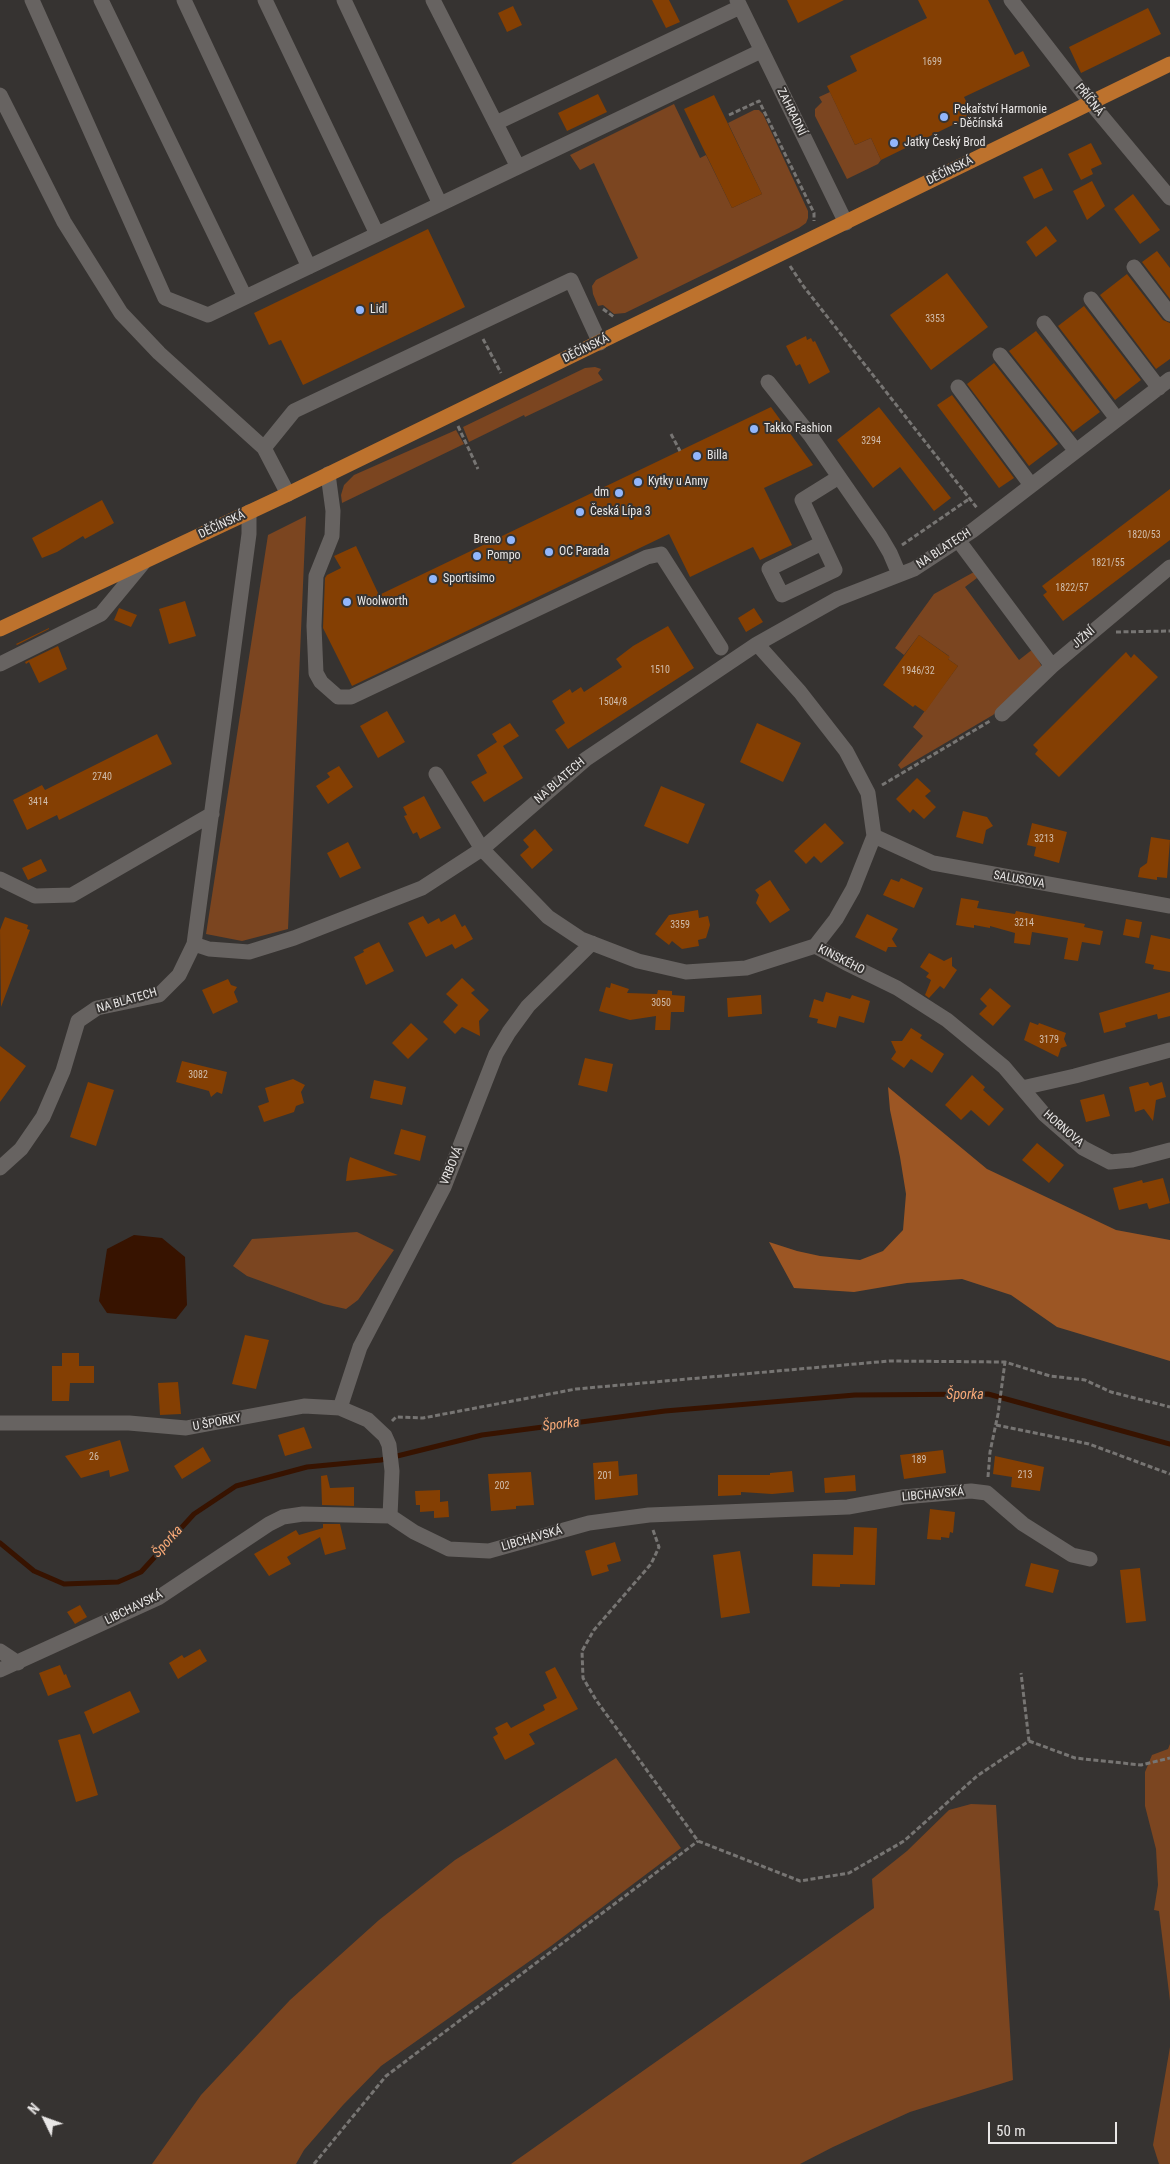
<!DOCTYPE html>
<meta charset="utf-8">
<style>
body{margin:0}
#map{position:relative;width:1170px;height:2164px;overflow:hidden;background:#363331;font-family:"Roboto Condensed",sans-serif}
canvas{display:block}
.north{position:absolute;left:20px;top:2094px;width:50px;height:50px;-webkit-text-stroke:4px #363331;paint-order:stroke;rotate:312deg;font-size:14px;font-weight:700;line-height:20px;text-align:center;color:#e9e7e6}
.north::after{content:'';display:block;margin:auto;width:18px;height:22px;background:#e9e7e6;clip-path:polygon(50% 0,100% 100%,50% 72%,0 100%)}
.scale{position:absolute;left:988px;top:2122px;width:129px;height:22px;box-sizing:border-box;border:2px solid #e9e7e6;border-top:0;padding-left:6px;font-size:15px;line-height:18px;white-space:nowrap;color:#e9e7e6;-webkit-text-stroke:4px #363331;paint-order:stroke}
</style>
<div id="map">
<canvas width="1170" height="2164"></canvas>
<div class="north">N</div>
<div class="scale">50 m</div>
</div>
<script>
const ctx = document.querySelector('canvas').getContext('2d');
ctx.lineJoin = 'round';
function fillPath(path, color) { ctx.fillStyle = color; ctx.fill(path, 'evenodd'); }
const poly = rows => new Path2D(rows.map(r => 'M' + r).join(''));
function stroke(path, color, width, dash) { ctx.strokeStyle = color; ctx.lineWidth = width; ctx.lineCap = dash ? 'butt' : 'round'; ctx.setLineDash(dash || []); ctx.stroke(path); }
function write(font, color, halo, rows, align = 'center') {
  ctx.font = font + ' "Roboto Condensed",sans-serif'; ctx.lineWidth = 4; ctx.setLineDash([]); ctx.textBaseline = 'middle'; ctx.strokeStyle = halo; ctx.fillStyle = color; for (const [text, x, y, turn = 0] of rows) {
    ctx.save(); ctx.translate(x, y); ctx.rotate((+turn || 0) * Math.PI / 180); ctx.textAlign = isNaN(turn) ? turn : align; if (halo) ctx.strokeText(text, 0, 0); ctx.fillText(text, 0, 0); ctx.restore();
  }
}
fillPath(poly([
 [830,92,855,145,871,138,881,160,878,164,847,179,815,116,815,109,822,102,819,97],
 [674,104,700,158,706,155,732,208,762,194,728,123,754,110,759,110,763,114,808,211,808,218,806,223,799,228,625,313,614,314,603,305,598,306,593,294,592,286,596,280,638,258,594,163,580,170,570,155],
 [595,367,601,369,598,373,603,380,525,417,524,415,469,442,463,427,585,368],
 [456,430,464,444,342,503,341,495,344,485,354,475],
 [306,516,288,929,242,941,206,934,268,535],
 [974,572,977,578,965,587,1019,660,1033,649,1042,667,993,715,901,769,898,765,923,736,913,727,958,666,948,659,949,656,919,635,904,655,895,648,934,594],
 [357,1232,394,1250,358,1300,346,1309,324,1304,247,1276,233,1266,252,1239],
 [1170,1744,1170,2001,1159,1911,1154,1910,1158,1885,1156,1849,1145,1806,1145,1772,1152,1755,1168,1749],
 [616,1758,681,1848,551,1946,381,2066,343,2105,304,2150,296,2164,152,2164,201,2095,290,2000,379,1920,455,1860],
 [971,1804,996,1805,1013,2080,910,2112,833,2147,800,2164,511,2164,874,1908,872,1879,907,1851,949,1810],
 [1170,2047,1170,2164,1159,2164,1153,2145]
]), '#7b4520');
fillPath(poly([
 [888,1087,987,1169,1116,1230,1170,1240,1170,1361,1057,1327,1011,1295,962,1279,907,1283,854,1292,794,1288,769,1242,797,1251,820,1256,860,1260,883,1251,903,1230,906,1194,900,1157,890,1110]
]), '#9c5624');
fillPath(poly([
 [134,1235,162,1238,185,1257,187,1305,176,1319,107,1313,99,1301,107,1249]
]), '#371300');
stroke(poly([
 [0,1543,34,1571,64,1584,118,1582,141,1572,194,1514,236,1486,307,1467,381,1460,482,1435,665,1411,855,1395,988,1394,1170,1444]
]), '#371300', 5);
fillPath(poly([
 [652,0,669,0,680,22,666,28],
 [787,0,844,0,798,23],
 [918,0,988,0,1015,55,1023,51,1030,66,964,97,973,115,881,160,871,138,855,145,827,86,857,71,850,56,927,18],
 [513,6,522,25,507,32,498,13],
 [1148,8,1161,34,1081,73,1069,47],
 [598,94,607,112,567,131,558,113],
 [714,95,762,194,732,208,684,109],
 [1091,143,1102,164,1091,169,1093,174,1081,180,1068,154],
 [1042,168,1053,190,1034,199,1023,177],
 [1092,181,1105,206,1087,220,1073,191],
 [1133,194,1160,230,1140,244,1114,209],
 [1046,226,1057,241,1036,257,1026,242],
 [428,229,465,307,303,385,281,340,269,345,254,313],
 [1157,251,1170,268,1170,299,1142,262],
 [947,273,988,327,931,370,890,315],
 [1127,274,1163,320,1170,323,1170,359,1156,369,1100,295],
 [1084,306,1141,380,1115,400,1058,326],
 [1036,331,1100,412,1073,432,1009,351],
 [806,336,807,340,811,338,813,342,815,341,830,372,809,384,800,364,796,366,786,346],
 [994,363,1058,444,1029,466,967,384],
 [952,395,1014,478,999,488,937,405],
 [771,407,813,465,764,488,792,545,760,560,753,547,690,577,669,534,352,686,323,628,325,578,327,575,341,568,334,556,356,546,379,595],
 [879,407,951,498,934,511,900,467,873,488,837,440],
 [1170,489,1170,540,1063,621,1043,595,1047,592,1042,586],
 [102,500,114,523,85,539,83,536,57,552,42,558,32,538],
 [185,601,196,636,169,644,159,609],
 [119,608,137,615,131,627,114,620],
 [754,608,763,622,746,632,738,618],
 [668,626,694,668,568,749,555,730,565,723,552,701,570,689,572,693,581,687,584,692,622,667,616,659,633,646],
 [49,628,49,629,17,645,16,644],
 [919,635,950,657,948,659,958,666,925,712,915,705,913,707,883,685],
 [58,646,67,669,39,683,29,662,26,664,25,662],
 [1126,652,1131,658,1134,654,1158,677,1059,777,1035,754,1038,750,1033,745],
 [387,711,405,742,378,758,360,726],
 [510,723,519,736,503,746,523,778,484,802,471,782,487,773,477,755,497,742,492,734],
 [757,723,801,743,783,782,740,762],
 [157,734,172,764,59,820,57,815,27,830,13,800,42,785,45,790],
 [339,766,353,787,328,804,316,786,330,777,327,773],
 [917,778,931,791,925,796,936,807,924,819,913,809,910,813,896,799],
 [661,786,705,804,688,844,644,826],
 [424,796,441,828,420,839,417,832,413,834,404,816,407,815,403,807],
 [963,811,987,817,993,826,986,830,983,844,956,837],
 [825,823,844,843,821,863,814,856,806,864,794,851],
 [1032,823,1067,832,1059,863,1034,856,1036,847,1027,845],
 [535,829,553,850,532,869,520,855,529,847,523,840],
 [1151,837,1170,840,1167,878,1157,877,1157,880,1138,877,1140,868,1147,863],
 [348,842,361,868,340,878,327,853],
 [41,859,47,871,28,880,22,868],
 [901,878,923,888,914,908,883,895,891,879,899,882],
 [770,880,790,910,770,923,756,903,759,895,755,890],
 [961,898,979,901,977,908,1015,914,1016,911,1085,924,1084,927,1103,931,1100,945,1082,942,1078,961,1064,959,1068,938,1032,932,1030,945,1014,943,1015,933,990,926,990,928,974,925,974,928,956,925],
 [698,910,699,918,708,916,710,925,706,938,698,940,699,946,682,949,672,941,669,945,655,934,669,915],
 [455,914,462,927,465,925,473,939,455,949,452,944,426,957,408,923,423,916,428,924,439,918,441,922],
 [867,914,898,929,892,939,897,947,888,947,886,952,855,937],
 [5,917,28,925,27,929,30,930,1,1007,0,930],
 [1126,919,1142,922,1139,938,1123,935],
 [1151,935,1170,939,1170,972,1153,969,1154,965,1145,963],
 [379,942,394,971,366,985,354,957,364,952,363,950],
 [929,953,944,961,952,957,952,966,957,970,944,989,940,986,929,998,925,995,931,980,926,977,929,973,920,967],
 [462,978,475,990,471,993,489,1010,479,1021,480,1036,462,1027,455,1034,443,1022,458,1005,446,994],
 [228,979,231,985,237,987,234,992,238,1002,213,1014,202,990],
 [611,983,629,989,627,993,657,994,658,990,672,991,672,995,685,996,684,1012,671,1012,670,1030,655,1030,656,1016,630,1020,599,1011,606,987,610,988],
 [990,988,1011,1006,993,1026,979,1014,987,1006,980,999],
 [826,992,850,999,852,995,870,1001,864,1023,839,1016,836,1028,817,1023,818,1019,809,1017,814,999,823,1002],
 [1170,992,1170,1016,1158,1019,1157,1014,1125,1023,1126,1027,1104,1033,1099,1013],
 [761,995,762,1014,728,1017,727,998],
 [1030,1022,1038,1025,1039,1023,1066,1033,1064,1039,1067,1046,1061,1048,1058,1057,1024,1040],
 [411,1023,428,1039,408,1059,392,1043],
 [911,1028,922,1035,920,1038,944,1054,932,1073,911,1059,904,1068,891,1059,896,1052,891,1041,902,1041],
 [0,1046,26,1066,0,1102],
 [585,1058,613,1064,607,1092,578,1085],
 [182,1061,227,1072,222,1094,217,1092,211,1097,209,1091,176,1082],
 [972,1075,985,1087,983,1090,1004,1109,989,1126,971,1110,961,1120,945,1105],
 [293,1079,305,1085,301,1092,304,1103,296,1106,294,1112,264,1122,258,1106,269,1102,265,1088],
 [374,1080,406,1087,402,1105,370,1098],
 [88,1082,114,1090,96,1146,70,1137],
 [1148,1082,1150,1086,1162,1082,1166,1097,1156,1100,1153,1121,1144,1109,1135,1112,1129,1087],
 [1104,1094,1110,1116,1086,1122,1080,1100],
 [401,1129,426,1136,420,1161,394,1154],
 [1037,1143,1064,1165,1049,1183,1022,1160],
 [350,1157,398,1175,346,1181,348,1164],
 [1163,1178,1170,1203,1149,1209,1147,1203,1119,1210,1113,1188,1142,1180,1143,1183],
 [245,1335,269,1340,256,1389,232,1384],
 [62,1353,79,1353,79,1366,94,1366,94,1383,70,1383,69,1401,52,1401,52,1366,62,1366],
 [178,1382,181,1414,160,1415,158,1383],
 [304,1427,312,1448,285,1456,278,1435],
 [120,1440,129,1471,110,1477,109,1470,81,1478,65,1456],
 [203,1447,211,1461,182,1479,174,1466],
 [943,1450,946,1473,904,1479,900,1455],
 [995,1456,1044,1467,1040,1491,1011,1487,1012,1477,993,1474],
 [618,1461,619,1476,637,1474,638,1495,595,1500,593,1463],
 [792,1471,794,1492,772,1494,741,1492,741,1495,718,1496,718,1475,770,1475,770,1473],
 [531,1472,534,1505,516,1506,516,1509,491,1511,488,1474],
 [327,1475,330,1488,354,1487,354,1506,322,1505,321,1476],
 [855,1475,856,1491,825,1493,824,1478],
 [440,1490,440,1502,448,1501,449,1517,434,1518,434,1511,420,1512,420,1505,416,1505,415,1491],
 [930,1509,955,1512,953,1533,950,1532,949,1538,941,1537,941,1540,927,1539],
 [323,1524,340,1524,346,1549,325,1555,320,1537,287,1557,291,1564,269,1576,254,1554,296,1530,299,1535,323,1528],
 [854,1527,877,1528,875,1585,840,1584,840,1587,812,1586,813,1554,853,1555],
 [615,1542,621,1561,607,1565,609,1571,592,1576,585,1551],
 [740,1551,750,1613,721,1618,713,1555],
 [1031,1563,1059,1570,1053,1593,1025,1586],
 [1140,1568,1146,1621,1126,1623,1120,1570],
 [80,1605,87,1617,75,1624,67,1612],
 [200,1649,207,1661,178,1679,169,1663,182,1655,184,1658],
 [60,1665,64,1675,66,1674,71,1687,48,1696,39,1673],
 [555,1667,578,1709,529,1734,535,1744,505,1760,493,1737,498,1734,495,1728,507,1722,511,1728,545,1710,543,1705,557,1698,545,1672],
 [130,1691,140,1712,93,1734,84,1712],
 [80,1734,98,1795,76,1802,58,1740]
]), '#843f03');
stroke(poly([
 [729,115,759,101,814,213,814,221],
 [790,266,804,287,977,508],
 [603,309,614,317],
 [483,339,501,373],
 [458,426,478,469],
 [671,434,680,451],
 [902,545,969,499],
 [1116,632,1170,631],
 [882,785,990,721],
 [392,1421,396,1417,423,1418,576,1389,889,1361,1005,1362,1050,1376,1085,1380,1111,1392,1170,1407],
 [996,1425,1089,1444,1170,1474],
 [988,1477,990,1452,998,1414,1005,1362],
 [653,1530,659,1547,651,1564,594,1630,582,1651,583,1678,596,1700,698,1841,800,1881,849,1873,904,1841,977,1776,1029,1741,1021,1673],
 [1029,1741,1075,1758,1141,1765,1170,1758],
 [314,2164,386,2076,698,1841]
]), '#777573', 3, [5, 2.5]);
stroke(poly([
 [32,0,165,298,208,315,761,51],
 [101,0,245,297],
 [184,0,309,267],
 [265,0,377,234],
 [344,0,440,204],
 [433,0,518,167],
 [737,0,846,223],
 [1011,0,1090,102,1170,198],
 [0,95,64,222,121,313,159,353,264,448,288,494],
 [496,123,740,7],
 [1134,267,1170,314],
 [1091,299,1159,388],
 [1044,323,1117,419],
 [1000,355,1076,451],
 [768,382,810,435,880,536,890,553,899,574],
 [958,387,1031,485],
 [264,448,294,411,571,280,600,343],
 [328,474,333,511,332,536,316,576,314,626,316,673,321,682,338,697,351,697,647,557,661,554,721,648],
 [958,540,1052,666],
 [822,543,769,569,782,595,835,570,802,500,839,477],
 [757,644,800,692,846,751,868,793,874,836,853,889,836,919,815,946],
 [0,664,101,614,144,562],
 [1002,714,1052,666,1170,567],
 [436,774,482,849,548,917,581,939,638,961,686,972,746,968,815,946,846,963,897,988,947,1020,1004,1067,1044,1114,1083,1148,1110,1162,1132,1160,1170,1150],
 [874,836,933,863,1170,906],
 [0,879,35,896,72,895,212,814],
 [194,944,249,534,249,512],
 [1022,1088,1075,1076,1170,1050],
 [0,1168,21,1149,43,1117,63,1071,78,1021,97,1008,159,995,179,975,194,944,209,949,249,952,294,938,422,888,482,849,586,759,757,644,837,599,914,569,972,531,1170,379],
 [340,1408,360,1347,444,1187,496,1054,509,1032,528,1006,592,943],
 [0,1423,129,1423,186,1428,304,1406,340,1408,368,1420,385,1436,389,1445,392,1471,390,1516],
 [0,1651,18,1663],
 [0,1670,158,1598,269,1524,283,1517,303,1514,390,1516,414,1532,449,1549,489,1551,589,1523,649,1515,848,1507,903,1497,971,1491,987,1493,1023,1524,1072,1555,1090,1559]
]), '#676361', 15);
stroke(poly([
 [0,629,288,494,1170,64]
]), '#bd722d', 15);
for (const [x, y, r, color] of [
 [944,117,5,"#92b7fd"],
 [894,143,5,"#92b7fd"],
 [360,310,5,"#92b7fd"],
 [754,429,5,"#92b7fd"],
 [697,456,5,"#92b7fd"],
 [638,482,5,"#92b7fd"],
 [619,493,5,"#92b7fd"],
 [580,512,5,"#92b7fd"],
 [511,540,5,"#92b7fd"],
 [549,552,5,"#92b7fd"],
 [477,556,5,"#92b7fd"],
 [433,579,5,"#92b7fd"],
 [347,602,5,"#92b7fd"]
]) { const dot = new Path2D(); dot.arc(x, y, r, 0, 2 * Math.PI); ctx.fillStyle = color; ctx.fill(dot); stroke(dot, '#363331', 2); }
write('10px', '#d0bdad', null, [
 ["1699",932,62],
 ["3353",935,319],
 ["3294",871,441],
 ["1820/53",1144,535],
 ["1821/55",1108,563],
 ["1822/57",1072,588],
 ["1510",660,670],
 ["1946/32",918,671],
 ["1504/8",613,702],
 ["2740",102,777],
 ["3414",38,802],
 ["3213",1044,839],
 ["3214",1024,923],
 ["3359",680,925],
 ["3050",661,1003],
 ["3179",1049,1040],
 ["3082",198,1075],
 ["26",94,1457],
 ["189",919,1460],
 ["213",1025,1475],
 ["201",605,1476],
 ["202",502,1486]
]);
write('12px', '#e9e7e6', '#363331', [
 ["PŘÍČNÁ",1089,100,51],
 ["ZAHRADNÍ",791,112,64],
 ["DĚČÍNSKÁ",950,171,-26],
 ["DĚČÍNSKÁ",586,349,-26],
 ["DĚČÍNSKÁ",222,525,-25],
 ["NA BLATECH",944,549,-33],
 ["JIŽNÍ",1084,638,-41],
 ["NA BLATECH",560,781,-41],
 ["SALUSOVA",1019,880,10],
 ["KINSKÉHO",841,960,27],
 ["NA BLATECH",127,1001,-16],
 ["HORNOVA",1063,1129,41],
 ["VRBOVÁ",452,1166,-68],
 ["U ŠPORKY",217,1423,-10],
 ["LIBCHAVSKÁ",933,1495,-5],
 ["LIBCHAVSKÁ",532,1539,-16],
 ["LIBCHAVSKÁ",134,1608,-26]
]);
write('12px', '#e9e7e6', '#363331', [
 ["Pekařství Harmonie",954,110],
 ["- Děčínská",954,124],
 ["Jatky Český Brod",904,143],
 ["Lidl",370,310],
 ["Takko Fashion",764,429],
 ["Billa",707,456],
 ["Kytky u Anny",648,482],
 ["dm",609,493,"right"],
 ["Česká Lípa 3",590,512],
 ["Breno",501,540,"right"],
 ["OC Parada",559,552],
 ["Pompo",487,556],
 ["Sportisimo",443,579],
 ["Woolworth",357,602]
], 'left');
write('italic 14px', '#f9aa78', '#363331', [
 ["Šporka",965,1395],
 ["Šporka",561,1425,-7],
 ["Šporka",168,1542,-48]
]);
</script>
